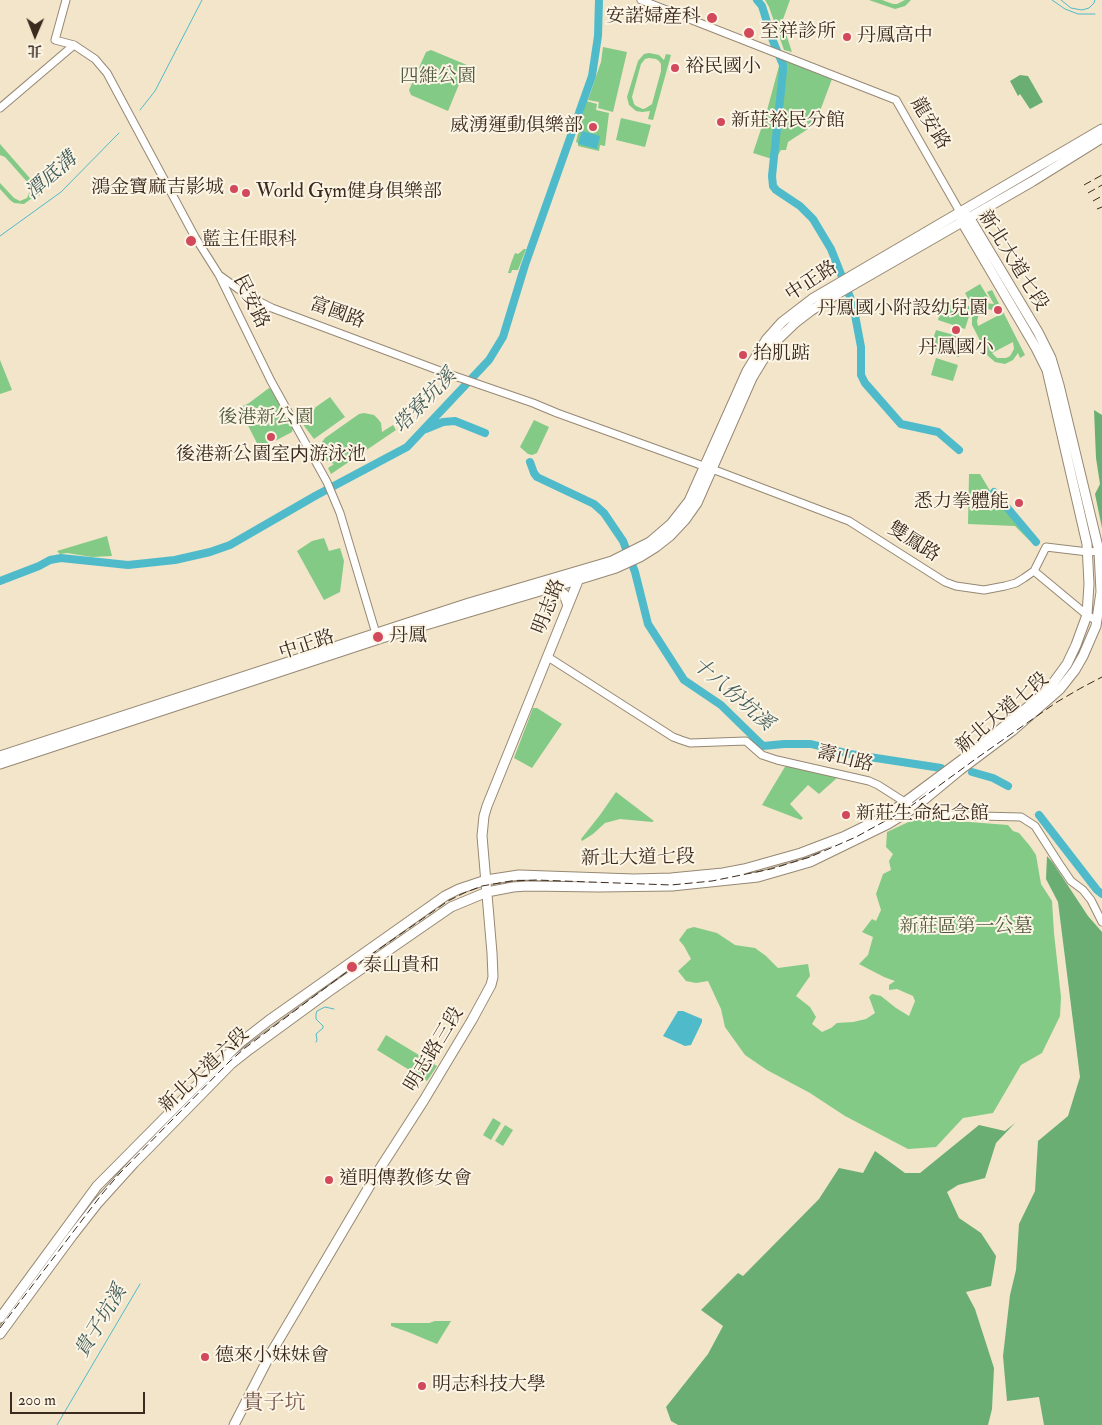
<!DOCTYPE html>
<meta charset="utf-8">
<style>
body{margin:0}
#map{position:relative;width:1102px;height:1425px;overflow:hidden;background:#f2e5c9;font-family:"IM FELL Double Pica","Noto Serif TC",serif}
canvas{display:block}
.north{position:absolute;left:10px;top:10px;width:50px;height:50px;-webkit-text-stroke:4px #fcf5e5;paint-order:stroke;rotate:181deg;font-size:14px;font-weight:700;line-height:20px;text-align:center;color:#3b2a1e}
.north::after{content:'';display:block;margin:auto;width:18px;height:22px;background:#3b2a1e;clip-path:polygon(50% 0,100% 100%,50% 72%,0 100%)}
.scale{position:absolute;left:10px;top:1392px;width:135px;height:22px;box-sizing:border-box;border:2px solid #3b2a1e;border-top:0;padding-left:6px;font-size:15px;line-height:18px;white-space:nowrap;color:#3b2a1e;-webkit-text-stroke:4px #fcf5e5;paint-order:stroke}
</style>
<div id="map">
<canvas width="1102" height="1425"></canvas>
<div class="north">北</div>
<div class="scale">200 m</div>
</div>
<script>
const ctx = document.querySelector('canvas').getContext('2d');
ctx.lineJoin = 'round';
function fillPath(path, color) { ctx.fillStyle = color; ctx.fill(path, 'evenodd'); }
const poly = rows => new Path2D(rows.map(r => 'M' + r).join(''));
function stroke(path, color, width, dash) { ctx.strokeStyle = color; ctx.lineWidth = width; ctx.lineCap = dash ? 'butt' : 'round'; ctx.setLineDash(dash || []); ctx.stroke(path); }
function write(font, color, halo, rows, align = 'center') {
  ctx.font = font + ' "IM FELL Double Pica","Noto Serif TC",serif'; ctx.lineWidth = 4; ctx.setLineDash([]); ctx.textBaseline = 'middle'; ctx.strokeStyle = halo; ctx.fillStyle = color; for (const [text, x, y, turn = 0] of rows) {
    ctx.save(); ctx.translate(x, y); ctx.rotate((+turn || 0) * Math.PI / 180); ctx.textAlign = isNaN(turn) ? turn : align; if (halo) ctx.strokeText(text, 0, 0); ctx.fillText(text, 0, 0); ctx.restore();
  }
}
fillPath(poly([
 [765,0,790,0,782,22,792,52,784,50,769,7],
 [869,0,882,0,893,4,897,4,905,0,911,0,905,6,895,9],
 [603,47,627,52,613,112,598,108,599,102,588,100,601,62],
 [431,50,467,65,448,111,411,95,409,90,426,52],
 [649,53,659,55,664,60,666,54,671,55,653,120,648,119,650,111,642,112,636,111,629,105,627,97,638,61,644,54],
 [649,58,656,59,659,61,661,64,661,71,652,104,646,108,643,109,636,106,634,104,632,97,641,64,645,59],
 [784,60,832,79,820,111,816,114,811,127,788,142,786,150,781,150,778,155,772,159,753,153,761,129,762,129,779,66,781,70,779,90,784,91,786,68],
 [586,101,597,104,596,110,609,113,605,146,600,145,599,151,578,146,578,143,576,142],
 [621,118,651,125,645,147,616,140],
 [0,144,42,192,39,196,35,191,32,198,24,204,14,203,10,200,0,189,0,183,14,198,20,201,27,198,31,189,29,184,5,157,0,155],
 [524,249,526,249,518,270,512,270,511,273,508,273,511,263,515,253,518,254],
 [980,284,988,297,972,306,965,293],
 [992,290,1025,355,1020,358,1018,353,1013,360,1005,364,995,362,988,356,972,325,972,316,976,307,985,303,994,304,987,292],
 [988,309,996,311,999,315,978,326,977,321,979,314,984,310],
 [1013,342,1014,349,1010,356,1006,358,997,358,992,353],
 [950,301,972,307,965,329,938,320,943,303],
 [936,330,965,338,959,357,930,348],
 [936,358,958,365,953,381,931,375],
 [0,360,12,390,0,394],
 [269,388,273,391,293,428,292,432,260,449,239,408,249,403],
 [330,397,345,417,314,439,299,419],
 [364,413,374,415,378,419,381,423,382,432,393,425,396,430,331,474,328,468,334,464,325,460,322,456,321,446,322,442,325,438,359,414],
 [534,420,549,427,537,453,532,455,528,454,520,447],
 [969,474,980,474,995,499,1019,524,1030,541,1015,526,968,524],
 [107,536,112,556,92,557,67,553,60,554,57,551],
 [324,538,329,551,340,548,344,561,340,592,324,600,297,551,312,541],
 [533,708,537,708,562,724,532,768,514,758],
 [786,765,838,777,819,794,808,785,790,804,803,818,801,820,762,805],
 [616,792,654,821,652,822,620,819,605,823,593,834,582,841,581,839,600,815],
 [917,818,1008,825,1013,831,1019,833,1030,846,1036,855,1041,884,1052,901,1054,933,1061,997,1060,1016,1042,1053,1021,1065,993,1113,963,1118,936,1147,908,1149,845,1116,810,1093,767,1070,745,1055,725,1027,721,1009,708,981,696,983,686,981,678,971,691,959,684,946,679,940,687,929,694,927,717,933,735,945,755,948,766,956,778,968,808,964,810,976,796,996,810,1007,816,1017,812,1024,822,1032,831,1028,837,1023,853,1022,866,1019,875,1013,869,997,872,994,881,996,896,1008,909,1016,915,1001,913,996,897,989,889,990,889,985,895,981,884,977,859,964,868,955,873,937,862,932,872,919,876,921,881,910,876,894,883,874,891,870,889,861,893,854,886,847,887,832],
 [386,1035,437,1066,427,1081,377,1050],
 [493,1118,501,1123,491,1140,483,1135],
 [505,1125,513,1130,503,1146,495,1141],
 [435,1321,451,1321,437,1344,408,1332,391,1326,391,1323,429,1323]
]), '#83ca86');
fillPath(poly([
 [1020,75,1028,76,1043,102,1030,109,1020,94,1018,96,1010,81],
 [1094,410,1102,415,1102,528,1095,494,1100,484,1096,458],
 [1047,856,1053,863,1088,916,1102,932,1102,1425,1044,1425,1039,1397,1007,1401,1003,1356,1010,1295,1016,1270,1019,1224,1035,1191,1038,1141,1068,1116,1080,1077,1058,902,1046,879],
 [1015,1123,996,1143,985,1178,958,1185,947,1192,959,1218,981,1233,996,1256,991,1286,966,1292,975,1309,994,1368,992,1409,988,1425,678,1425,671,1421,666,1407,708,1354,723,1326,701,1310,738,1273,743,1276,819,1199,839,1168,863,1173,875,1151,905,1173,920,1173,979,1125,1005,1131]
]), '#6aae73');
fillPath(poly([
 [582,131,600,136,597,149,578,144],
 [678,1011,683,1011,702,1019,702,1022,691,1045,685,1046,663,1036]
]), '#4fbbca');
stroke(poly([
 [1052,0,1065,9,1078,14,1095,14],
 [1061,0,1071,8,1082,10,1089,8,1094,3,1095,0],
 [140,110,155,91,202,0],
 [0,236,61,192,119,133],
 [316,1042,317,1040,316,1034,323,1028,323,1026,316,1019,316,1014,317,1011,325,1007,334,1009],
 [57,1425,140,1284]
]), '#4fbbca', 1);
stroke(poly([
 [757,0,762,6,773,41,783,65,783,71,772,176,773,186,776,190,800,206,813,219,831,249,850,297,855,315,861,347,861,375,865,383,901,424,938,432,959,450],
 [426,429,443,422,455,421,485,433],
 [530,462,534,473,537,477,594,504,604,513,623,541,635,572,648,624,684,680,721,705,763,746,784,744,811,744,850,754,941,768],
 [994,492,1036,542],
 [0,581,39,566,50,560,61,558,128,565,175,560,210,552,230,545,315,496,407,447,489,360,503,337,525,265,592,76,598,36,599,0],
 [972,772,993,778,1008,786],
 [1039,815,1097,890,1102,894]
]), '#4fbbca', 8);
const minor = poly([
 [66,0,55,40,74,45,95,59,107,73,195,237,219,275,271,381,327,482,340,513,377,637],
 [641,0,896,100,960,212],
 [0,108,74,45],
 [219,275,248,296,272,308,443,372,533,403,557,413,720,472,849,521,945,582,956,586,984,590,1005,586,1016,583,1024,578,1034,571,1046,547,1088,552,1102,551],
 [1034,571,1087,615,1097,621],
 [548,657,673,737,681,740,690,743,746,741,762,755,777,760,869,781,878,785,914,808,926,812,938,815,1021,817,1035,826,1058,862,1071,881,1083,890,1091,900,1102,922]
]);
const major = poly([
 [550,589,559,591,564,594,568,606],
 [0,756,469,603,612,561,650,542,671,524,689,501,747,371,766,340,782,322,812,299,1102,129],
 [0,764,382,638,587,577,616,568,640,557,656,547,670,536,685,520,697,503,752,378,772,345,795,323,812,310,837,294,1033,181,1102,138],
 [0,1318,97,1186,219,1063,241,1042,268,1021,445,896,459,889,486,880,519,875,634,879,671,878,723,873,744,869,801,853,843,837,886,816,905,802,975,750,1040,697,1051,686,1067,664,1076,645,1087,615,1089,584,1087,544,1047,370,1036,348,962,222,960,212],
 [0,1334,72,1236,97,1204,134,1163,231,1064,250,1049,328,992,451,907,487,892,513,887,527,886,599,887,672,886,758,877,810,862,888,824,914,808,960,770,1012,731,1060,689,1075,670,1083,656,1096,626,1101,592,1099,551,1059,385,1051,358,1038,332,969,217,960,212],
 [234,1425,271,1353,379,1170,424,1100,472,1020,491,985,493,977,492,953,482,836,484,816,487,806,580,576]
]);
stroke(minor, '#968874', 9);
stroke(major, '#968874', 11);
stroke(minor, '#fff', 7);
stroke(major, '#fff', 9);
stroke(poly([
 [1084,185,1102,175],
 [1088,193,1102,185],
 [1093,201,1102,196],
 [1097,209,1102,207],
 [0,1328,102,1194,120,1173,229,1062,245,1048,352,968,448,901,464,893,482,886,511,881,536,880,671,885,712,881,771,869,810,857,856,837,907,809,977,758,1057,702,1081,688,1102,677]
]), '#3b2a1e', 1, [8, 4]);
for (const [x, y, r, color] of [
 [712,18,6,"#d1495b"],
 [749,33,6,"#d1495b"],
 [847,37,5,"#d1495b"],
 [675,68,5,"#d1495b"],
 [721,122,5,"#d1495b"],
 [593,127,5,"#d1495b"],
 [234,189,5,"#d1495b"],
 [246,193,5,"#d1495b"],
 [191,241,6,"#d1495b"],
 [998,310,5,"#d1495b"],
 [956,330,5,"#d1495b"],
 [743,355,5,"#d1495b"],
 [271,437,5,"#d1495b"],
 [1019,503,5,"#d1495b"],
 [378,637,6,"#d1495b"],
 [846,815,5,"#d1495b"],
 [352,967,6,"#d1495b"],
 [329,1180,5,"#d1495b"],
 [205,1357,5,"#d1495b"],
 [422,1386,5,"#d1495b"]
]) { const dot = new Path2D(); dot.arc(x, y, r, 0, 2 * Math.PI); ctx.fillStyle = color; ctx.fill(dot); stroke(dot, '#fcf5e5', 2); }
write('19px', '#3b2a1e', '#fcf5e5', [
 ["安諾婦産科",701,18,"right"],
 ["至祥診所",760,33],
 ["丹鳳高中",857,37],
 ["裕民國小",685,68],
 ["新莊裕民分館",731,122],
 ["威湧運動俱樂部",583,127,"right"],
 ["鴻金寶麻吉影城",224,189,"right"],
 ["World Gym健身俱樂部",256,193],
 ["藍主任眼科",202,241],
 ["丹鳳國小附設幼兒園",988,310,"right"],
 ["丹鳳國小",956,349,"center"],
 ["抬肌踮",753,355],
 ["後港新公園室内游泳池",271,456,"center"],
 ["悉力拳體能",1009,503,"right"],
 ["丹鳳",389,637],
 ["新莊生命紀念館",856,815],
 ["泰山貴和",363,967],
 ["道明傳教修女會",339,1180],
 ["德來小妹妹會",215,1357],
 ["明志科技大學",432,1386]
], 'left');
write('19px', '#515a3d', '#fcf5e5', [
 ["四維公園",438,78],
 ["後港新公園",266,419],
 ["新莊區第一公墓",966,928]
]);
write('19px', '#3b2a1e', '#fcf5e5', [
 ["龍安路",929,124,59],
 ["新北大道七段",1012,261,58],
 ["中正路",812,282,-33],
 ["民安路",250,302,64],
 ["富國路",337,314,20],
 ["雙鳳路",913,543,32],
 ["明志路",550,607,-69],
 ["中正路",307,646,-18],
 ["新北大道七段",1003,714,-40],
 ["壽山路",845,760,14],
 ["新北大道七段",638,859,-1],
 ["明志路三段",435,1050,-59],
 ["新北大道六段",205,1071,-43]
]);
write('italic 20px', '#425d5a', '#fcf5e5', [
 ["潭底溝",52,177,-41],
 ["塔寮坑溪",426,402,-46],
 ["十八份坑溪",732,695,41],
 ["貴子坑溪",102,1322,-59]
]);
write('21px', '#785a4f', '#fcf5e5', [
 ["貴子坑",274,1404]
]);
</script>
